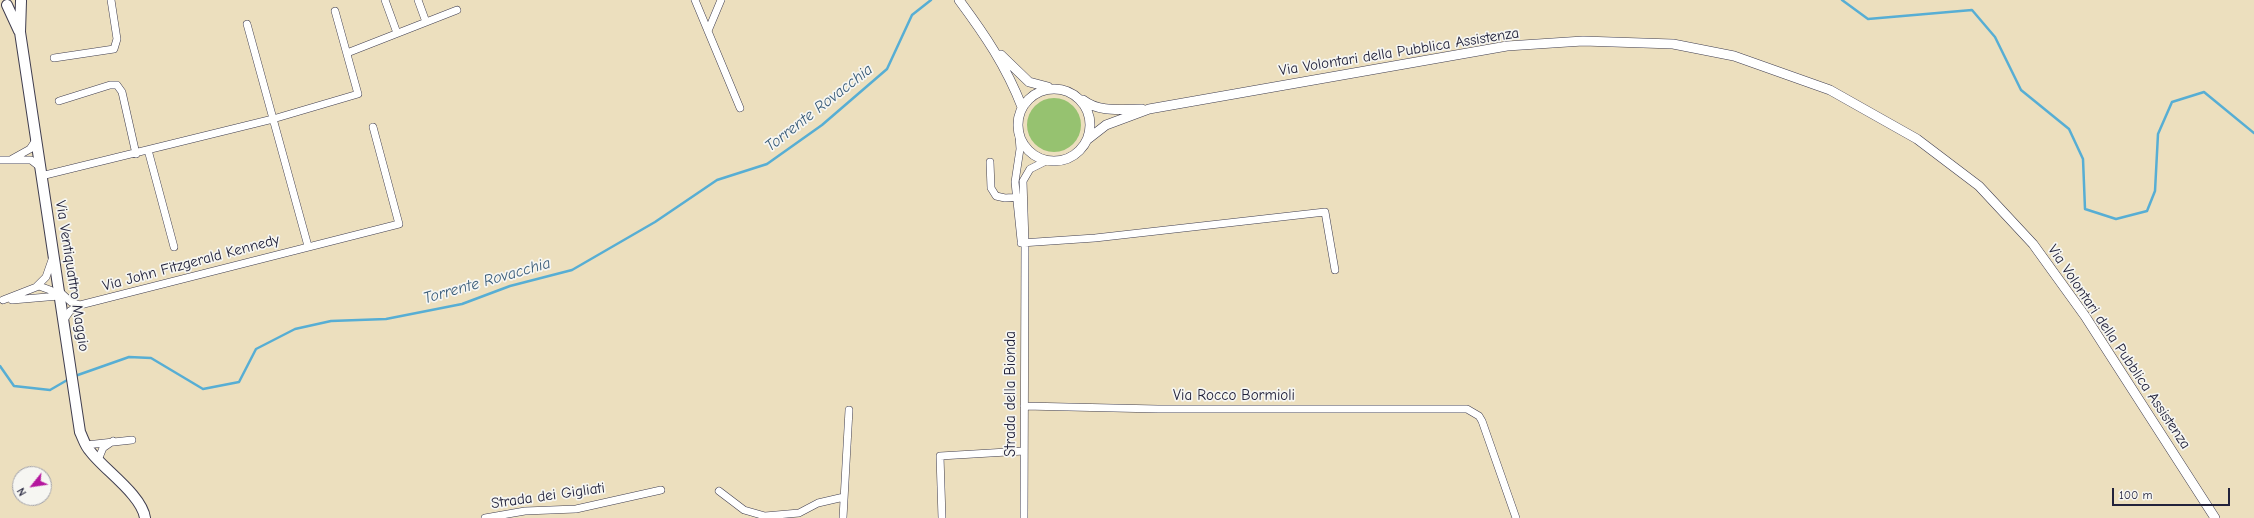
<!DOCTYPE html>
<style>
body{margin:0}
#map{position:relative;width:2254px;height:518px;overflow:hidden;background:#ecdfbe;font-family:"Comic Neue",sans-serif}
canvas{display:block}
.north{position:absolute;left:12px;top:466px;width:40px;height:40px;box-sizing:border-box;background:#f6f6f2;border:1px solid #a1a1a9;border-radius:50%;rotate:240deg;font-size:11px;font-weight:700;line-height:16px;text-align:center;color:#22223b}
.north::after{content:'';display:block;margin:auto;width:14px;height:18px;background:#b5179e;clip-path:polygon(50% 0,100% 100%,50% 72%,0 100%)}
.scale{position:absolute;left:2112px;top:488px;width:118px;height:18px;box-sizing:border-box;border:2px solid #22223b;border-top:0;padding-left:5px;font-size:12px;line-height:14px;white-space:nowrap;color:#22223b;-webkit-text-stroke:3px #f6f6f2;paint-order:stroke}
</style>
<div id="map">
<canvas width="2254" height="518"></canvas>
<div class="north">N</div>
<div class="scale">100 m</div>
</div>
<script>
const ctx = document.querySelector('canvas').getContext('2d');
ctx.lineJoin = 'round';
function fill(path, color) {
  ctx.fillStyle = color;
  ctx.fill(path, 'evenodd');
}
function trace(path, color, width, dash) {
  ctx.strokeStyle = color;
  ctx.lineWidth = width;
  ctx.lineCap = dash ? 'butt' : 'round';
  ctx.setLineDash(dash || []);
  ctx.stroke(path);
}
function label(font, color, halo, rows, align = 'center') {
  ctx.font = font + ' "Comic Neue",sans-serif';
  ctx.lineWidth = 3.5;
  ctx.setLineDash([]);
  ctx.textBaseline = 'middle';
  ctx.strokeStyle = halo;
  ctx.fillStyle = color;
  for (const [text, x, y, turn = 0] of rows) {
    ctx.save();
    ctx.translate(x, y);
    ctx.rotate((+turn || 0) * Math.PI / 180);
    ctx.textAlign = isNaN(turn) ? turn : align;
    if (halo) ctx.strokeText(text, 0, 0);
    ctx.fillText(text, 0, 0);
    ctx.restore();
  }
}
const green = new Path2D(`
 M1027 125a27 27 0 1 1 54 0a27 27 0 1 1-54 0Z`);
const stream = new Path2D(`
 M1842,0l26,19 104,-9 23,27 26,53 48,39 14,30 2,50 31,10 31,-8 8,-20 3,-57 14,-32 32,-10 50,41
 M0,366l14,20 36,4 19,-11
 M75,376l54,-19 22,1 52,31 36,-7 17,-33 39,-20 36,-8 55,-2 76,-15 48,-18 62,-16 83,-48 62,-42 50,-16 55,-39 65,-56 25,-54 19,-15`);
const minor = new Path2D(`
 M385,0l12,33
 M418,0l8,22
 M695,0l45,108
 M247,24l61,222
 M708,31l13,-31
 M347,53l110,-43
 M54,58l60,-9 3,-10 -6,-39
 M59,101l51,-16h7l5,7 14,62
 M1019,136l1,13 -5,33 6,58
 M148,150l26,97
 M12,159l18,-10 6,-9
 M0,160h31l9,7
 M990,162l1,26 5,8 9,2 16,-1
 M41,176l232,-57 85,-25 -23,-83
 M1021,243l74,-5 230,-26 10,58
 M36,287l10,-10 7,-20
 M59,291l12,11 9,3
 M3,300l36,-14 11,4 9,6
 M12,300l47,-4
 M63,321l7,-10 10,-6 319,-81 -26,-97
 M1024,406l134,3h309l12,7 3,5 34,97
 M86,445l46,-5
 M98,460l5,-12 10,-7
 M719,491l25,19 21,6 34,-3 19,-10 26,-6
 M485,518l40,-7 51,-2 85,-19
 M843,518l6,-108
 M942,518l-2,-62 84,-5
 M1024,518l1,-275 -2,-62 7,-12 16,-8`);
const tertiary = new Path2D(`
 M959,0c26,35 47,66 63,107
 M1001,55l28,27 19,5
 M1018 125a36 36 0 1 1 72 0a36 36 0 1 1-72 0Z
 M1083,100c17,13 38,9 59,9
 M1088,139l18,-14 43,-16 358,-63 76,-5 90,3 61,12 96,34 87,49 62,47 54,58 52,72 130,202`);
const secondary = new Path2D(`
 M21,1l-1,31 60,400c3,6 5,14 10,19 13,18 52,44 55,67
 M7,5l12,26`);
const streetNames = [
 ["Via Volontari della Pubblica Assistenza",1399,52,-9],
 ["Via John Fitzgerald Kennedy",191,263,-15],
 ["Via Ventiquattro Maggio",72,276,81],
 ["Via Volontari della Pubblica Assistenza",2119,347,56],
 ["Strada della Bionda",1011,394,-90],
 ["Via Rocco Bormioli",1234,396],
 ["Strada dei Gigliati",548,496,-8]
];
const waterNames = [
 ["Torrente Rovacchia",819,108,-38],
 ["Torrente Rovacchia",487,281,-16]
];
fill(green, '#96c270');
trace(stream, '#57aed4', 2.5);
trace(minor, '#403e4f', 8);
trace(tertiary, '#403e4f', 10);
trace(secondary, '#403e4f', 12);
trace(minor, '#fff', 7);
trace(tertiary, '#fff', 9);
trace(secondary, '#fff', 10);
label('15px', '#22223b', '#f6f6f2', streetNames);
label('italic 16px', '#375a78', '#f6f6f2', waterNames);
</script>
